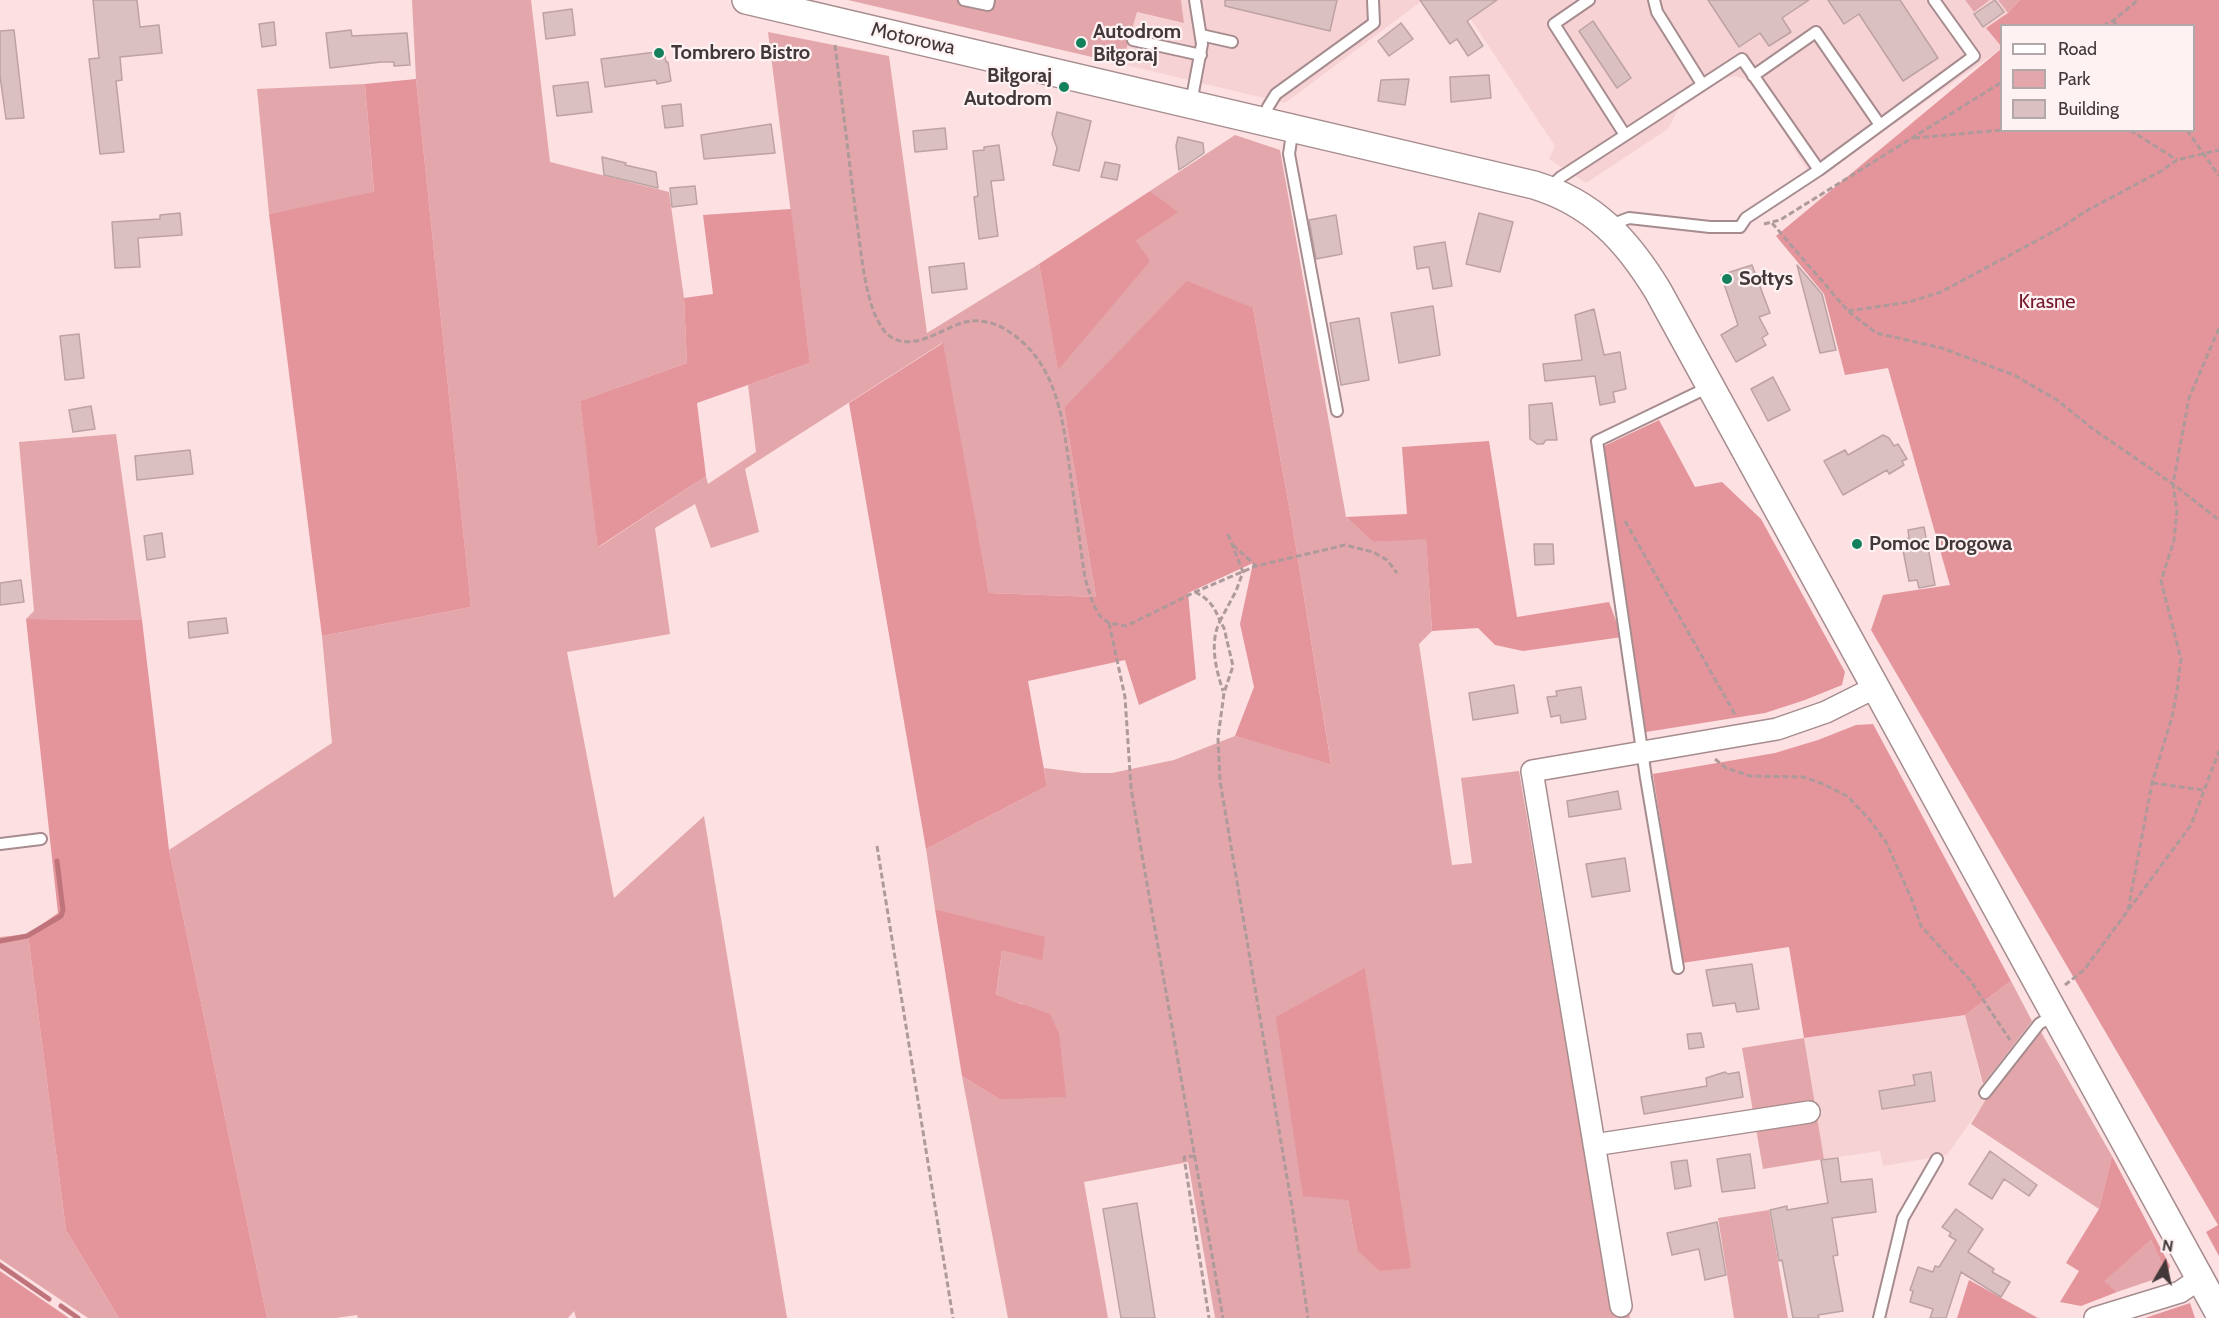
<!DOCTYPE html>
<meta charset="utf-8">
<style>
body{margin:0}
#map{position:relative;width:2219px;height:1318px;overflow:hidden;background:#fce0e2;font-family:Cabin,sans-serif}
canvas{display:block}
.legend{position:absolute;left:2000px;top:24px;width:195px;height:108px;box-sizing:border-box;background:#fef2f3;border:2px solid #b3a8a9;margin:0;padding:8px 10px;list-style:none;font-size:18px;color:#433839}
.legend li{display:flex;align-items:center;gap:12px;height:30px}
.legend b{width:30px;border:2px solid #b3a8a9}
.north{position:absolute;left:2135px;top:1234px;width:60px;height:60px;-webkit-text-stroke:4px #fef2f3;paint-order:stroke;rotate:9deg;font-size:16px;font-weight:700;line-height:24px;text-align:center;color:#433839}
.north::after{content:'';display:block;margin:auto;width:21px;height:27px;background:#433839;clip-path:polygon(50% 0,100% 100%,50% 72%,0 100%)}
</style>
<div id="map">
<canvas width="2219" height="1318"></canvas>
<ul class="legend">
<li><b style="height:8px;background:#fff"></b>Road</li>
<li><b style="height:16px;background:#e3a6aa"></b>Park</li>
<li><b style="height:16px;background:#dbc0c1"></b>Building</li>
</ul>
<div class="north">N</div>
</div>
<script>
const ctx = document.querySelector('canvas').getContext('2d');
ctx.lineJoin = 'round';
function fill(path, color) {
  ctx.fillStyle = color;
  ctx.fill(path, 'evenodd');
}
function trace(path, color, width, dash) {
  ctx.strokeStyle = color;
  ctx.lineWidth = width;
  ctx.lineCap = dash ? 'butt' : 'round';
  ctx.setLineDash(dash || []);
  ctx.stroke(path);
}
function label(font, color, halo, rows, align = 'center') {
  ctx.font = font + ' Cabin,sans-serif';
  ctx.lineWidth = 4.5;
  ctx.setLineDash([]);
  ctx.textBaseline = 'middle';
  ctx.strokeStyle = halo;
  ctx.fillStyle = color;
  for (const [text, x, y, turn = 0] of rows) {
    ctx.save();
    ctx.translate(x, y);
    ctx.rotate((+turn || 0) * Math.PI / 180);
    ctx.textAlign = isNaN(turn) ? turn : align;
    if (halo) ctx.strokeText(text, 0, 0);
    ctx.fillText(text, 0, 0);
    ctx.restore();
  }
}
const built = new Path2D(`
 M1181,0h242l-138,103 -163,-39 14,-52 48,11z
 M1458,0h507l9,12 16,-12h8l10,13 -22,15 15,18v3l-188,131 -52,-86 -14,-14 -11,-4 -10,2 -48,32 -10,19 -82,54 -37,-24 6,-13z
 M1965,1015l21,85 -39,55 -64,11 -3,-15 -56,8 -20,-121z`);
const green = new Path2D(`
 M412,0h119l19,162 119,30 15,106 3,65 -107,38 19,146 107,-71 2,8 48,-32 -8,-67 62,-22 -42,-331 121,24 38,277 112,-69 19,105 78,-128 41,-29 -27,-21 85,-56 45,15 66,367 27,25 53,-4 6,93 -13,13 33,221 20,-2 -11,-85 58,-7 92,537 17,-2 2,12h-415l-27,-156 -104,20 24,136h-100l-46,-242 37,23 24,-95 -27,-8 6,-46 43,-12 -110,-29 -9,-60 121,-63 -3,-18 39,5h29l62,-13 61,-24 96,27 -39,-240 -39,-215 -189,100 32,189 -107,-4 -47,-250 -197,126 14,63 -48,16 -16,-44 -40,24 15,106 -103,18 47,246 90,-82 83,502h-211l-2,-7 -6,7h-210l-1,-3 -21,3h-69l-98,-468 163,-107 -10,-107 149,-29 -55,-528zM1364,969h1l45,299 -53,-18 -9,-50z
 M848,0h333l3,23 -47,-11 -15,52z
 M1965,0h25l-16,12z
 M1998,0h22l-12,13z
 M365,84l9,109 -105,21 -12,-125z
 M116,434l26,186 -116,-1 8,-8 -15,-169z
 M28,934l38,296 53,88h-31l-88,-59v-322z
 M2011,981l21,40 -49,63 -18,-69z
 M2041,1032l71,124 -13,53 -128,-85 15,-25z
 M1804,1038l20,121 -61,10 -21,-121z
 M1769,1210l19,108h-54l-16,-100z
 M2151,1240l16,35 -50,17 -14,-11z`);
const forest = new Path2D(`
 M2020,0h199v1256l-13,-24 12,-7 -347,-595 12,-35 67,-10 -62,-217 -43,7 -21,-81 -48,-58 225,-187 1,81h192v-104h-192l-1,20 -15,-18 22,-15z
 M416,79l55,528 -149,29 -53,-422 105,-22 -9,-108z
 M1150,191l28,21 -42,29 14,20 -92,109 -19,-106z
 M791,209l19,154 -113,40 9,73 -108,71 -18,-146 107,-38 -3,-65 29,-4 -10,-79z
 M1187,281l66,27 39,215 39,241 -96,-28 19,-49 -14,-63 13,-61 -65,30 8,86 -57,26 -14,-45 -97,21 19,105 -121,63 -77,-446 94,-60 46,250 107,4 -32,-189z
 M1659,420l36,67 27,-5 39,37 84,153 -3,13 -37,15 -40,13 -119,19 -42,-286z
 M1489,441l28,176 92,-15 13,35 -99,14 -28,-6 -17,-17 -46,3 -6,-92 -53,3 -27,-25 61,-3 -5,-67z
 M26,619l116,1 27,230 98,468h-148l-53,-88 -38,-296 30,-21z
 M1873,724l138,257 -46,34 -161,23 -15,-91 -107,16 -29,-189 122,-21 43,-13 38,-15z
 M935,909l110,28 -3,23 -40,-10 -6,45 54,19 9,20 7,63 -67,2 -37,-23z
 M1365,968l46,300 -31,3 -23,-21 -9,-50 -45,-4 -27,-179z
 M2112,1156l58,110 -3,9 -16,-35 -47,41 13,11 -36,14 -21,-4 19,-31 -13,-8 33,-54z
 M0,1271l69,47h-69z
 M1969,1280l69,38h-81z
 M2190,1303l5,15h-50z`);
const stream = new Path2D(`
 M0,941l27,-5 34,-20 2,-6 -6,-49
 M0,1265l49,34
 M61,1306l17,12`);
const building = new Path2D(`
 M93,0h44l3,27 19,-2 3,28 -42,4 2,23 -6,1 8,71 -24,2 -11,-95 10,-1z
 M1225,0h112l-7,31 -105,-25z
 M1420,0h77l-30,21 16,25 -15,10 -11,-17 -7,5z
 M1708,0h101l-27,18 9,14 -22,14 -9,-13 -21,14z
 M1828,0h72l38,58 -35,23 -44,-67 -15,10z
 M1995,0l9,12 -21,15 -9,-13z
 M572,9l3,26 -29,4 -3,-26z
 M1593,21l38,57 -14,10 -38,-57z
 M274,22l2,23 -14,2 -3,-23z
 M1401,23l12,16 -24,17 -11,-15z
 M14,30l10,88 -18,1 -6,-43v-45z
 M351,30l1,6 55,-3 3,32 -16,1v-4h-13l-51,6 -4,-35z
 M664,51l2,11h2l3,19 -14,3 -1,-4 -51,7 -4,-28z
 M1489,75l2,23 -40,4 -1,-25z
 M1409,79l-4,26 -27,-4 3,-21z
 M588,82l4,30 -35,4 -4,-30z
 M681,104l2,22 -18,2 -3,-22z
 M1057,112l34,9 -12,50 -26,-6 4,-17 -5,-14z
 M771,124l4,29 -71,6 -3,-24z
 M945,128l2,21 -32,3 -2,-21z
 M1178,137l25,6 1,10 -25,17 -3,-24z
 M999,145l5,35 -13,1 7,55 -19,3 -5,-42 4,-1 -5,-45 11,-1v-3z
 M602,157l24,6 -1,2 31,7 2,16 -54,-13z
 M1105,162l15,3 -3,15 -16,-3z
 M695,186l2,18 -25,3 -2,-19z
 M180,213l2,22 -44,3 2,29 -25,1 -3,-46 48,-3v-4z
 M1479,213l34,9 -13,50 -34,-8z
 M1336,215l6,39 -26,5 -7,-39z
 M1445,242l7,44 -19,3 -4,-22 -12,2 -3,-22z
 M964,263l3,26 -35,4 -3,-26z
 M1752,265l18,48 -11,4 9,17 -6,4 4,7 -30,17 -15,-27 17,-10 -17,-50z
 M1797,265l25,29 14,56 -16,3z
 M1433,306l7,49 -41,8 -8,-50z
 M1594,309l10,46 16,-3 6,37 -13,3 2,10 -15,3 -5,-29 -50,5 -2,-17 39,-4 -7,-45z
 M1359,318l10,62 -28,5 -11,-62z
 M79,334l5,44 -19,2 -5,-44z
 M1773,377l17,33 -22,11 -17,-32z
 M1552,403l5,37h-11l-3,4h-6l-7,-5 -1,-34z
 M91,406l4,23 -22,3 -4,-22z
 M1883,435l6,3 5,8 4,-2 9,15 -5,2 2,4 -15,9 -2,-4 -44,25 -19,-34 21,-11 3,5z
 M190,450l3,24 -56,6 -2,-24z
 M1924,527l11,58 -16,3 -2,-8 -8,1 -8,-41 8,-2 -1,-8z
 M162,533l3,24 -18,3 -3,-24z
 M1534,544h19l1,20 -19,1z
 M21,580l3,22 -24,3v-22z
 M226,618l2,15 -39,5 -1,-16z
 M1514,685l4,28 -45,7 -4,-27z
 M1581,687l5,32 -25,4 -1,-8 -9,2 -4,-20 10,-1 -1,-5z
 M1618,791l3,18 -52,8 -2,-16z
 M1625,858l5,33 -38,6 -6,-33z
 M1752,964l7,45 -22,3 -2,-9 -22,3 -7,-36z
 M1701,1033l3,14 -15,2 -2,-15z
 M1725,1072l3,2 11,-2 4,25 -99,17 -3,-17 66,-11 -1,-8z
 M1931,1072l4,29 -53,8 -3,-18 36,-6 -2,-10z
 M1990,1151l47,34 -8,11 -25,-17 -12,20 -23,-15z
 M1750,1154l5,34 -33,4 -5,-33z
 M1838,1158l3,24 31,-3 4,33 -44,6 6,37 -5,1 10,55 -25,4 1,3h-26l-11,-58 -3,1 -9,-51 17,-4v4l41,-7 -7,-43z
 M1687,1160l4,26 -16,3 -4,-27z
 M1137,1203l18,115h-34l-18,-109z
 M1956,1209l27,20 -15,23 26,17 -2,3 18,10 -9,15 -40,-25 -15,46h-16l3,-9 -23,-7 3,-11 -3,-1 8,-23 15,5 2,-6 4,1 17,-27 -7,-4 2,-3 -9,-6z
 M1717,1222l9,53 -21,5 -6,-31 -27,6 -5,-22z`);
const path = new Path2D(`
 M2114,20l2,6
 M2103,26l11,-6 24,-20
 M835,45c7,57 14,114 21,171 5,33 7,68 19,99 3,6 7,14 12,19 22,19 50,-2 72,-10 14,-6 31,-3 44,4 56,32 60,94 68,151 5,33 9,66 14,99l8,26 7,12 9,7 17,3 69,-34 61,-26 89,-21 28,7 14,8 10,13
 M2130,130l47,30
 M2187,130l32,46
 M1914,138l88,-8
 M1772,223l76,88 28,22 66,15 72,27 43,25 36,29 80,55 46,36
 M1764,224l16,-4 222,-138
 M1848,311l61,-9 32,-10 121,-65 26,-17 73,-39 16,-11 42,-10
 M1625,521l111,195
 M1228,534l15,38 -7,19 -16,30 4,7 9,38 -9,27 -6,45 2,43 73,432 15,105
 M1233,545l23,21
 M1195,592c14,7 19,14 25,29 -11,22 -4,48 3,70
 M1109,623l16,74 6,91 11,67 81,463
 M1715,759l11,9 24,8 53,1 20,7 24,12 22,23 17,23 26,58 9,26 49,54 40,60
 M2152,783l51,7
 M877,846l76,472
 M2128,910l24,-127 20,-66 5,-26 4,-32 -20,-78 13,-41 3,-29 -4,-27 16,-86 30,-70
 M2065,985l19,-15 107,-145 28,-74
 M1195,1156l-11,1 25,161`);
const service = new Path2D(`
 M964,0l24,5 1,-5
 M1589,0l-35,24 71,111
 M1654,0l3,12 45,72
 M1201,35l31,7
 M1133,40l68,15
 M1753,76l63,-44 64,93
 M1191,103l11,-59 -7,-44
 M1264,120l4,-13 8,-13 98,-71 -1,-23
 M1293,127l-4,27 48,257
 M1819,170l155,-114 -40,-56
 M1549,188l12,-11 181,-118 77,111 -73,48 -6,9h-30l-81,-9 -21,8
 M0,844l41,-5
 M1678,968l-32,-190 -49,-337 114,-55
 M1985,1093l54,-69 16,-10
 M1879,1318l24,-100 34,-59`);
const minor = new Path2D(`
 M1594,1145l215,-33
 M1621,1306l-89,-535 245,-42 49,-17 50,-25
 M2095,1318l85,-26 19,-13`);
const tertiary = new Path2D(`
 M746,0l788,185c59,18 93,55 124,106l561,1022`);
const markers = [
 [1081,43,6,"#15805c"],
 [659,53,6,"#15805c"],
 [1064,87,6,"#15805c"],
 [1727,279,6,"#15805c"],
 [1857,544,6,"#15805c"]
];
const poiNames = [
 ["Autodrom",1093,32],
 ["Biłgoraj",1093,55],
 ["Tombrero Bistro",671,53],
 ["Biłgoraj",1052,76,"right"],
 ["Autodrom",1052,99,"right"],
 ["Sołtys",1739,279],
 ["Pomoc Drogowa",1869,544]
];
const streetNames = [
 ["Motorowa",913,39,13]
];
const parkNames = [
 ["Krasne",2047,302]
];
fill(built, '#f7d2d4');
fill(green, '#e3a6aa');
fill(forest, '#e4949b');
trace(stream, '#bf737b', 5);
fill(building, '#dbc0c1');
trace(building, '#bda2a4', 1.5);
trace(service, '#a68c8e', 14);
trace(minor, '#a68c8e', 24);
trace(tertiary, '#a68c8e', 30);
trace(path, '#ae9a9b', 3, [6, 3]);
trace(service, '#fff', 10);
trace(minor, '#fff', 21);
trace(tertiary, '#fff', 27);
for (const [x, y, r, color] of markers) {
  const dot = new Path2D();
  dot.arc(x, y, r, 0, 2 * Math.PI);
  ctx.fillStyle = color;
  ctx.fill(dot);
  trace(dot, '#fef2f3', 2);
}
label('bold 20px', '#433839', '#fef2f3', poiNames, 'left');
label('20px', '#433839', '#fef2f3', streetNames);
label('20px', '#75182c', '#fef2f3', parkNames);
</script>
